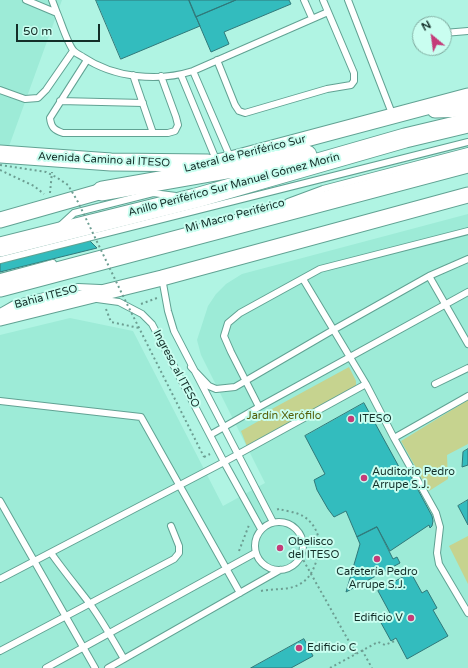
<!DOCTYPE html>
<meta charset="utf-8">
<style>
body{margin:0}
#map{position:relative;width:468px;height:668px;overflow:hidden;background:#b0f4e3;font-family:"Varela Round",sans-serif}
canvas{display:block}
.north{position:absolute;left:412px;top:16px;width:40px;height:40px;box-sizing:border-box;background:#c9fef0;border:1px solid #80aba0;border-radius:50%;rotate:331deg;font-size:11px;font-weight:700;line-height:16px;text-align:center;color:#132e28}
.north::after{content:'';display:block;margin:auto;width:14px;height:18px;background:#c43c79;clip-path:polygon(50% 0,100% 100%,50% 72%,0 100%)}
.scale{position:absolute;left:16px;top:24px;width:84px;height:18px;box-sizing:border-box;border:2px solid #132e28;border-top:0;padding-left:5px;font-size:12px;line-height:14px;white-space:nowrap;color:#132e28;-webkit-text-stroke:3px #c9fef0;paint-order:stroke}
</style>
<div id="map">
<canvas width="468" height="668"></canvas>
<div class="north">N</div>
<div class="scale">50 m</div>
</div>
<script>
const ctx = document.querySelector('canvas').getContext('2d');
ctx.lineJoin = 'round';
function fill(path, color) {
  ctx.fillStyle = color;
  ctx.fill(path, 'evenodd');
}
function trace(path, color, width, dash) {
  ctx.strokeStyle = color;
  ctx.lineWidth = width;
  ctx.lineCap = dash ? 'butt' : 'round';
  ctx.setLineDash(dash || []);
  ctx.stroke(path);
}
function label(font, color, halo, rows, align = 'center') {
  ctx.font = font + ' "Varela Round",sans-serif';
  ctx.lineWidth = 4;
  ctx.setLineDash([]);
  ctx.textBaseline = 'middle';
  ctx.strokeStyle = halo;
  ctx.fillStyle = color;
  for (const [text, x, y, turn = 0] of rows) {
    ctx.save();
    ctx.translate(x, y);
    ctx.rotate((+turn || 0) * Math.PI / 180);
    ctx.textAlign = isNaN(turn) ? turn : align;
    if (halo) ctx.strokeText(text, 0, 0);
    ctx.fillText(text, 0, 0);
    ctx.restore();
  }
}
const built = new Path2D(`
 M0,0h62l-54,149 -8,5z
 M468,214v454h-468v-333l70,-17 63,13 90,175 42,-23 -64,-128 -4,-15 11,-34 8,-12 10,-10 16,-10z`);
const green = new Path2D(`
 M349,367l7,14v7l-108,61 -7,-18 30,-17 -1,-4z
 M468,400v44l-21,11 1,24 -19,12 -28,-50z
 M468,536v48l-19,-38z`);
const building = new Path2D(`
 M96,0h93l11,26 -79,33z
 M189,0h47l-40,17z
 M236,0h53l2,4 -67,28 5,12 -18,8 -15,-35z
 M89,240l8,8 -97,24v-9z
 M364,403l40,73 5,-3 23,43 1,5 -1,5 -2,2 -1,-3 -39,26 -13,-24 -20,10 -11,-26 -12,6 -6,-8 -11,-19 -3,-10 11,-6 -20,-38z
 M468,449v16l-6,2 1,-15z
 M468,500v25l-10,-19z
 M377,527l16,32 4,-2 3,6 -54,29 14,-48 -3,-7z
 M411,573l11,20 5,-3 10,18 -4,2 15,26 -41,23 -11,-21 -5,3 -11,-20 11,-6 -13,-24z
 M304,639l9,17 -22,12h-40z`);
const path = new Path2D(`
 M0,170l34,16 10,8
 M50,193l2,-21
 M141,304l16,-6
 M106,309l5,13 28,6
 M204,457l6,-3
 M239,551l10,-26
 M301,556l55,98
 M261,591c14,-3 27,0 39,-7 9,-5 13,-13 16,-22 7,-17 3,-36 -13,-46 -7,-4 -17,-5 -24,-7l-4,1
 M362,650l10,18
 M330,668l48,-26 7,3 12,-5`);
const service = new Path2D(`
 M26,0l31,13c4,9 10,29 16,37 2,3 7,5 10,7 31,21 75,25 110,14l135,-59
 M52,0l5,13
 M304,0l8,18
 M348,0l45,116
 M444,33l24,-2
 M87,60l-37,58c1,9 4,12 13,15h105l7,-2 3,-6 -2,-8 -15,-41
 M217,60l18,45 4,6 6,2 82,-24 24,-4 3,-4v-8l-31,-73
 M193,71l38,88
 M133,75l20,58
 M181,75l36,87
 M0,90l25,9 13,-1 8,-8 27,-39
 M60,101l83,2
 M288,202l35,-13 145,-38
 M61,225l13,-12 79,-20 23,3
 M0,260l468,-118
 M429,276l39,68
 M0,277l53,-14
 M162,278l6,33 6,20 99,191
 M303,279l63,105 28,54 42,75 4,14 -3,26 2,11 29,49
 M97,299l22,3 23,12 10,10 72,138 37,67
 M0,312l14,-8 64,-17 22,1
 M191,367l18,19 7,3 19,-2 98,-57 96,-54 39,-17
 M435,384l33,-16
 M0,401l141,16 99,176
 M259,407l-28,-55 -7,-16 4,-13 12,-10 80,-44 148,-38
 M210,435l49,-28 209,-115
 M394,438l74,-42
 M0,501l95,167
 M255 546a24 24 0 1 1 48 0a24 24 0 1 1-48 0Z
 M51,553c12,17 26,34 39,51 13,18 23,36 34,55
 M0,579l224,-117 142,-78
 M0,651l174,-92 5,-6v-7l-8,-20
 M46,668l209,-115
 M108,668l172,-98`);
const tertiary = new Path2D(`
 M435,110l33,-1
 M211,163l20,-4 237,-63
 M0,220l113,-32
 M0,318l162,-40 306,-83`);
const secondary = new Path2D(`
 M0,154l111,8 97,1`);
const trunk = new Path2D(`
 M102,191l205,-36
 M0,247l196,-49 209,-60 63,-15
 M0,287l468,-124`);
const pathBridge = new Path2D(`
 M0,165l46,7 10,5 12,8 10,17 46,96 80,159`);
const markers = [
 [351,419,4,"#c43c79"],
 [364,478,4,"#c43c79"],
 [280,548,4,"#c43c79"],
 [377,559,4,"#c43c79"],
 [411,618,4,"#c43c79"],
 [299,648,4,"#c43c79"]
];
const streetNames = [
 ["Lateral de Periférico Sur",245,154,-14],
 ["Avenida Camino al ITESO",104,160,3],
 ["Anillo Periférico Sur Manuel Gómez Morín",234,185,-15],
 ["Mi Macro Periférico",235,216,-15],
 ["Bahia ITESO",46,297,-15],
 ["Ingreso al ITESO",176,369,62]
];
const parkNames = [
 ["Jardín Xerófilo",284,416]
];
const poiNames = [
 ["ITESO",359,419],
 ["Auditorio Pedro",372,472],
 ["Arrupe S.J.",372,485],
 ["Obelisco",288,542],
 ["del ITESO",288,555],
 ["Cafetería Pedro",377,572,"center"],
 ["Arrupe S.J.",377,585,"center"],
 ["Edificio V",403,618,"right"],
 ["Edificio C",307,648]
];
fill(built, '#9debd7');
fill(green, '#c6d38f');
fill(building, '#33bcbe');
trace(building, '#30797a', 1);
trace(service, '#61a293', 8);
trace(tertiary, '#61a293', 17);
trace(secondary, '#61a293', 19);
trace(trunk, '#61a293', 21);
trace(path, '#6c9e92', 2, [2, 3]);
trace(service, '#fff', 6);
trace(tertiary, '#fff', 15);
trace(secondary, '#fff', 17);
trace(trunk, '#fff', 19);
trace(pathBridge, '#6c9e92', 2, [2, 3]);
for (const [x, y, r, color] of markers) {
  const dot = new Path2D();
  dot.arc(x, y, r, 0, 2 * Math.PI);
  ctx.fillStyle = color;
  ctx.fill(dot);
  trace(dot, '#c9fef0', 1.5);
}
label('11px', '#132e28', '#c9fef0', streetNames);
label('11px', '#545f09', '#c9fef0', parkNames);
label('11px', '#132e28', '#c9fef0', poiNames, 'left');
</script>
